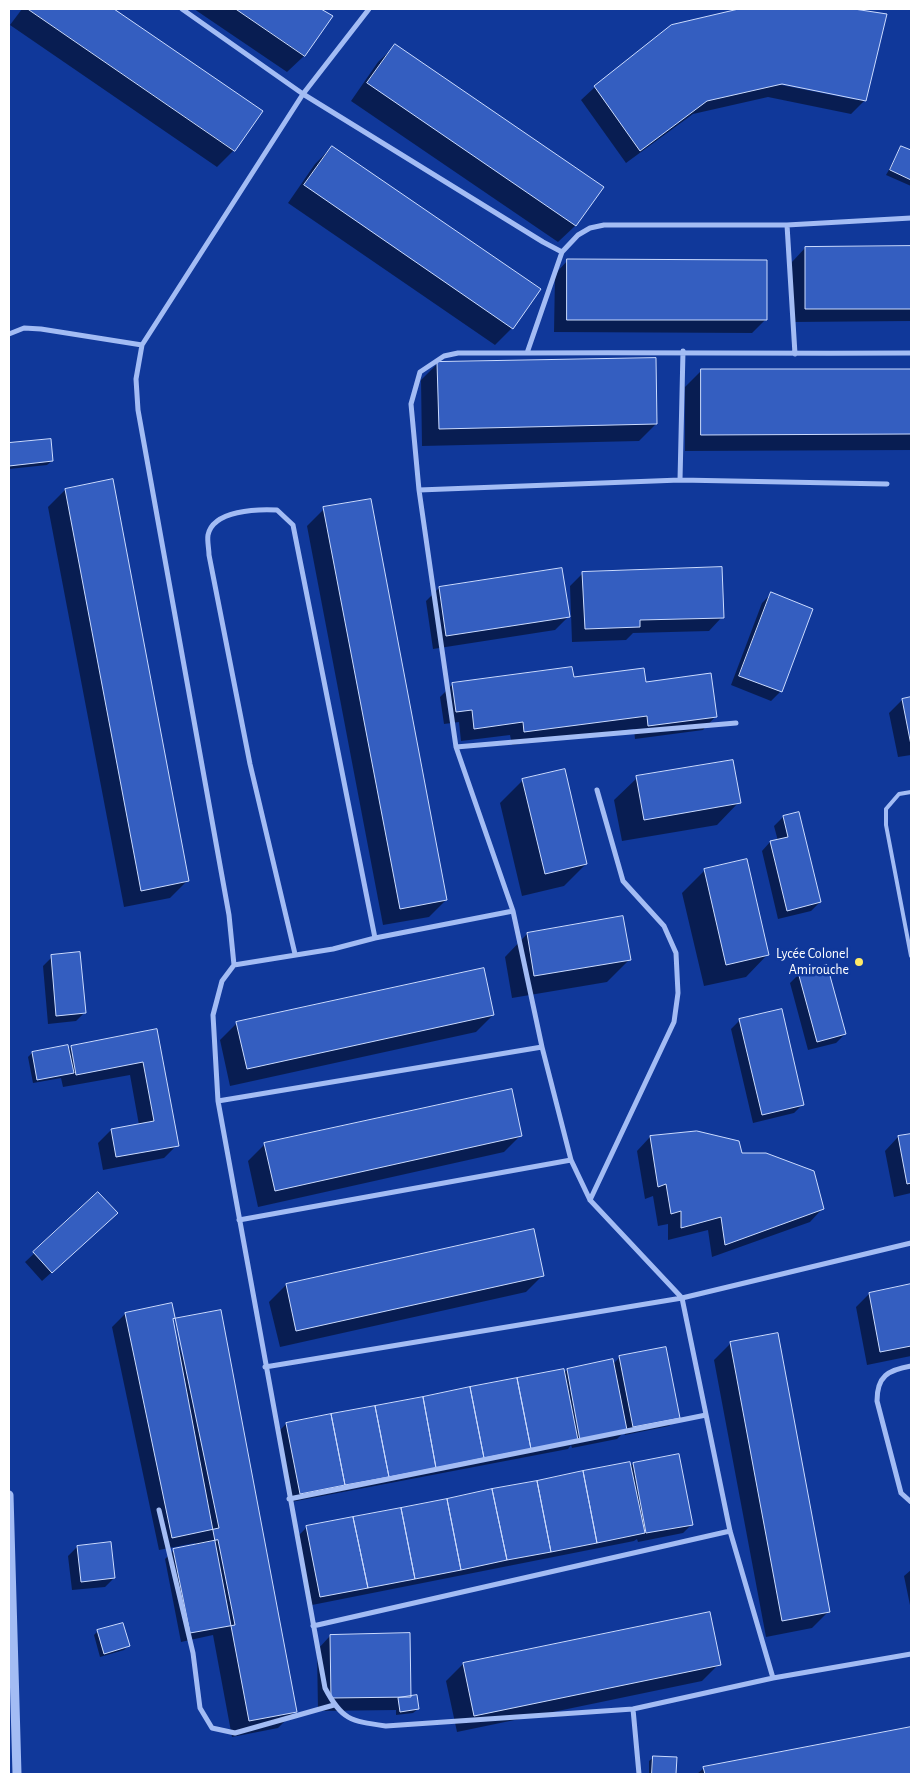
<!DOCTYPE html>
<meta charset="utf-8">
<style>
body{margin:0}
#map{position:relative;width:920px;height:1783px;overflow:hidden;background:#10389a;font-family:"Alegreya Sans",sans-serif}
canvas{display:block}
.frame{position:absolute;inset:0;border:10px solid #fff;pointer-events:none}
</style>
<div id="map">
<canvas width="920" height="1783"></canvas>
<div class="frame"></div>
</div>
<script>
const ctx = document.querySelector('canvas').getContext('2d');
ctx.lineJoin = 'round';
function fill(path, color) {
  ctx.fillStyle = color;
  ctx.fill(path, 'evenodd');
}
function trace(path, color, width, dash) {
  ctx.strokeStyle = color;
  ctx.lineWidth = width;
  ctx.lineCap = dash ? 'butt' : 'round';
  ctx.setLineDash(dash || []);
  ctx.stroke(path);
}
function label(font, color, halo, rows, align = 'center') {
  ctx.font = font + ' "Alegreya Sans",sans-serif';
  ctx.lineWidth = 5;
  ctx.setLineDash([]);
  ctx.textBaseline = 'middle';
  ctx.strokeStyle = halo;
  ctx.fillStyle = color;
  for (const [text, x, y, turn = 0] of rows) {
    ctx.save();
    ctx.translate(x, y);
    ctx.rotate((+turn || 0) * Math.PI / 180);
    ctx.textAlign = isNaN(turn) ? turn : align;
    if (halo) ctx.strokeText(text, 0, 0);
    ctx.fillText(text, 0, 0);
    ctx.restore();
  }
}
const shadow = new Path2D(`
 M22,9h90l149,102 -27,39 -17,17 -207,-142z
 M194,9h125l12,8 -27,39 -17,16z
 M744,9h102l39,6 -20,85 -14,14 -83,-17 -75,17 -67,49 -45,-63 14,-13 76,-61zM776,81l81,17v2l-81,-16z
 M395,46l207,141 -27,39 -17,16 -207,-141 27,-39z
 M332,147l180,181 -17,17 -207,-142 27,-39z
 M902,147l9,5v34l-25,-11z
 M911,247v74l-118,1 -1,-60 13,-14z
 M568,260l197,60 -13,13 -198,-1 1,-58z
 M438,363l218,61 -17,17 -217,5 -1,-66z
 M702,370h209v80l-226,1v-64z
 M50,440l2,21 -5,4 -38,4v-25z
 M65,490l122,391 -17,17 -46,9 -76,-400z
 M324,509l122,391 -17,17 -46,8 -76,-399z
 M583,573l139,44 -13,14 -76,2 -7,7 -54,2 -2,-56z
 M439,588l129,29 -13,13 -122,19 -7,-48z
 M771,594l41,15 -32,83 -9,9 -40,-16 31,-82z
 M573,679l72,4 71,33 -13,14 -68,9 -1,-10 -122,16 -2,-10 -49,6 -2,-19 -15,2 -4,-27 13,-13z
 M911,698v57l-13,2 -9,-44 13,-13z
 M637,778l102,24 -22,23 -95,16 -8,-41z
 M523,780l63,84 -22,22 -42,10 -22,-93z
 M783,817l37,85 -9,9 -33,8 -16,-68 8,-9 8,-1 -4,-15z
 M705,870l63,84 -22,23 -42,9 -22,-93z
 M622,918l8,41 -23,23 -95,16 -7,-41 22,-23z
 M52,957l33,55 -9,9 -28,3 -5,-58z
 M799,974l46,60 -9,9 -28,7 -18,-67z
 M493,1015l-17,17 -246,54 -10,-46 17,-17z
 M740,1020l63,84 -9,9 -41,10 -22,-94z
 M156,1031l21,114 -13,13 -61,12 -5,-27 13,-13 28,-5 -9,-50 -67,12 -2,-9 -28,5 -5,-26 4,-4 36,-3 3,-3z
 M521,1135l-17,17 -246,55 -10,-46 17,-17z
 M911,1135v58l-17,4 -9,-46 13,-14z
 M650,1137l91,18 82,53 -13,14 -98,35 -4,-27 -40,10v-16l-10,2 -5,-30 -8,3 -8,-48z
 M98,1194l9,28 -65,59 -17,-19z
 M543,1275l-17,17 -246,55 -11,-45 17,-17z
 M911,1286v70l-44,9 -11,-58 13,-13z
 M125,1314l46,6 124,391 -17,17 -46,9 -19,-102 -32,7 -16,-83 9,-9 22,-4 -1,-3 -36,7 -47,-223z
 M731,1343l98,268 -17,17 -46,9 -52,-277z
 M620,1357l58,60 -9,9 -44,9 -1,-3 -7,7 -45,9 -1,-3 -3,4 -277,53 -14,-69 9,-9 278,-51 3,-3 46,-6z
 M678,1455l14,69 -9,9 -45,9 -1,-3 -3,2 -322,64 -14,-69 9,-9 323,-60 3,-3z
 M77,1547l37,31 -9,9 -33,3 -4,-34z
 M911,1570v40l-7,-34z
 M98,1631l30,15 -4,4 -24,7 -6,-22z
 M330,1636l80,61 8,12 -5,4 -17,2v-5l-78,1 -1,-61z
 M463,1664h256l-17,17 -245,51 -11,-51z
 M911,1729v45h-214l7,-6z
 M654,1757l22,1 -1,16h-26v-13z`);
const building = new Path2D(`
 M28,9h86l149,102 -28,40z
 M236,9h85l12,7 -28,40z
 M739,9h115l33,5 -21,87 -84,-17 -75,17 -67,50 -46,-65 77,-61z
 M395,44l209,143 -28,39 -209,-143z
 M332,146l209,143 -28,40 -209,-144z
 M901,146l10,4v30l-21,-10z
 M911,246v63h-106v-62z
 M567,259l200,1v60h-200z
 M656,358l1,66 -218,5 -2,-67z
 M701,369h210v65l-210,1z
 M51,439l2,22 -44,5v-23z
 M113,479l76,402 -48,10 -76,-402z
 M371,499l76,401 -47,9 -77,-402z
 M722,567l2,51 -84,2v7l-55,2 -3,-57z
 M562,568l8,49 -124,19 -7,-49z
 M771,592l42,17 -31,83 -43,-16z
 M572,667l2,10 70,-9 2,14 65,-9 6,44 -69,9 -1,-10 -123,16 -1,-10 -49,7 -2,-19 -16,2 -4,-29z
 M911,697v48l-9,-46z
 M733,760l8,43 -97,17 -8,-44z
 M565,769l22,95 -42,10 -23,-95z
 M799,812l22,90 -34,9 -17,-70 18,-4 -5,-21z
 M747,859l22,96 -43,10 -22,-96z
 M623,916l8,44 -97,16 -7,-43z
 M80,952l6,61 -30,3 -5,-61z
 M827,965l19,69 -29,8 -19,-70z
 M484,968l10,47 -247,54 -11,-47z
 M782,1009l22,96 -42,10 -23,-96z
 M157,1029l22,117 -63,11 -5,-28 43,-8 -11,-59 -67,13 -5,-29z
 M68,1045l6,28 -37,7 -5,-28z
 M512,1089l10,47 -247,55 -11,-48z
 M697,1131l42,10 3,12h24l48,18 10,38 -99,36 -4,-28 -40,11v-17l-10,3 -5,-30 -8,3 -8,-51z
 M911,1134v49l-4,1 -9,-48z
 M98,1192l20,21 -66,60 -19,-21z
 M534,1229l10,47 -248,55 -10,-47z
 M911,1284v62l-31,6 -11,-59z
 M172,1303l47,225 -47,10 -47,-225z
 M221,1310l76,402 -48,9 -76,-402z
 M778,1333l52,279 -48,9 -52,-279z
 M666,1347l14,71 -47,9 -14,-71z
 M613,1359l14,71 -47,10 -13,-71z
 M564,1369l14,71 -47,9 -14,-71z
 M517,1378l14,71 -47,9 -14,-71z
 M470,1387l14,71 -48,10 -13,-71z
 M423,1397l13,71 -47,9 -14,-71z
 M375,1406l14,71 -44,8 -14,-71z
 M331,1414l14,71 -45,9 -14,-71z
 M679,1454l14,71 -47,8 -13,-70z
 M630,1462l15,71 -48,10 -14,-72z
 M583,1471l14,72 -46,9 -14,-71z
 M537,1481l14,71 -44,8 -15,-71z
 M492,1489l15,71 -46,10 -14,-71z
 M447,1499l14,71 -46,9 -14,-71z
 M401,1508l14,71 -47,9 -15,-71z
 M353,1517l15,71 -48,9 -14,-71z
 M218,1540l17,85 -45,8 -17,-84z
 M111,1542l4,36 -34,4 -4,-36z
 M710,1612l11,53 -247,51 -11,-53z
 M123,1623l7,23 -26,8 -7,-24z
 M410,1633l1,64 -80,1 -1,-63z
 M417,1695l2,14 -19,3 -2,-14z
 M911,1727v47h-206l-2,-7z
 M653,1756l24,1 -1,17h-24z`);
const service = new Path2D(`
 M911,792l-12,2 -13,15v16l25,131`);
const minor = new Path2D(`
 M182,9l121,85 240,148 19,10
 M369,9l-66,85 -161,251 -6,34 2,31 91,505 5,50 -12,16 -9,34 5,86 107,587c17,32 25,33 61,38l247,-17 140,-31 138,-24
 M787,225l8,129
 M9,334l15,-6 17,1 101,16
 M527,353c128,-1 256,1 384,0
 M680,480l3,-129
 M419,490l261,-10 207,4
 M456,747l280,-24
 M295,954l-45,-190 -41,-209c0,-6 -2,-14 -1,-20 5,-25 50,-26 69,-25l16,15 82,413
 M234,965l99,-16 42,-11 138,-27
 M218,1101l324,-54
 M590,1200l84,-178 4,-29 -2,-40 -12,-27 -41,-45 -26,-91
 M239,1220l332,-60
 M911,1366c-23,4 -34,10 -34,35l24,92 10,9
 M265,1367l417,-69 229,-55
 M289,1499l417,-84
 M159,1510l34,143 7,55 12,20 23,5 99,-28
 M313,1626l417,-95
 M773,1678l-43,-147 -48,-233 -92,-98 -19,-40 -29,-113 -29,-136 -57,-164 -37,-257 -8,-86 9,-32 24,-16 14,-3h69l35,-101 16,-17 12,-7 14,-3h183l124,-7
 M633,1709l6,65`);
const tertiary = new Path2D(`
 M9,1495l8,279`);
const markers = [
 [859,962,5,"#ffea66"]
];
const poiNames = [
 ["Lycée Colonel",849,954],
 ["Amirouche",849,970]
];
fill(shadow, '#0007');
fill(building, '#345ec0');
trace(building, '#cbdbfe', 1);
trace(service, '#a3bcf4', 4);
trace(minor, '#a3bcf4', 5);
trace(tertiary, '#a3bcf4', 9);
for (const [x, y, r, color] of markers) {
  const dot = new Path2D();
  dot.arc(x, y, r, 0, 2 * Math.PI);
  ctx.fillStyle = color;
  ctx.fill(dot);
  trace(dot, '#10389a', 2);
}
label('14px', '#fff', '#10389a', poiNames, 'right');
</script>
